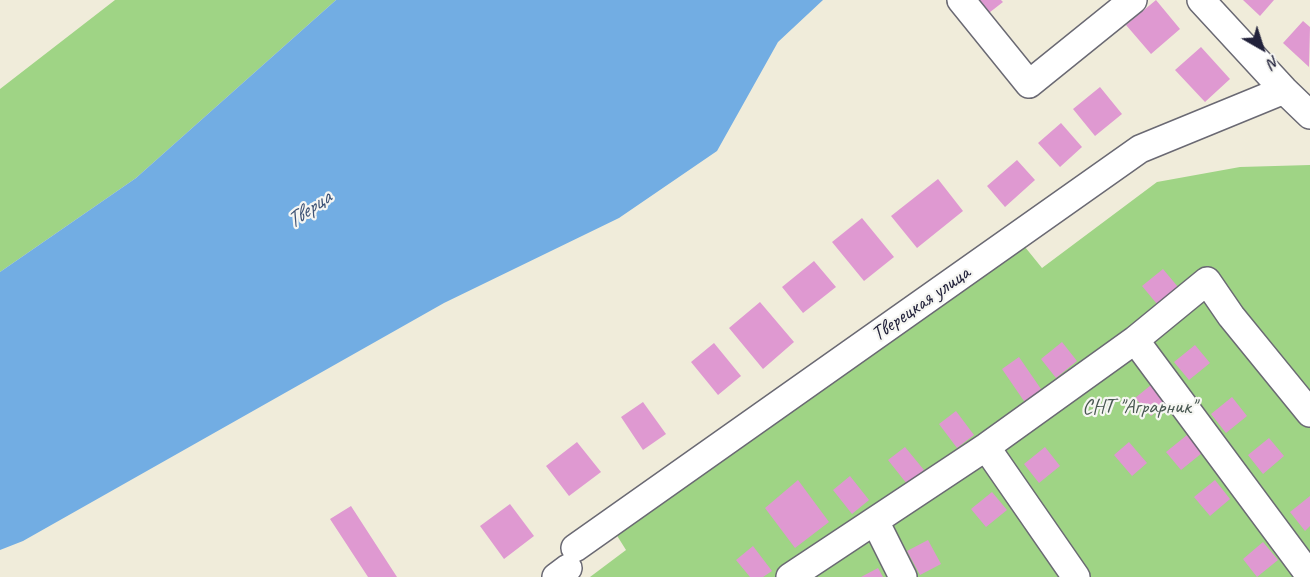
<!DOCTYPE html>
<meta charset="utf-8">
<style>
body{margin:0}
#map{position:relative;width:1310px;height:577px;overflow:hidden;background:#f0ecda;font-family:Caveat,sans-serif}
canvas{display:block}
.north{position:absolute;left:1232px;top:18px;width:60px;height:60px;-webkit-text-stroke:4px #f6f6f2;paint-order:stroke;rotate:141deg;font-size:16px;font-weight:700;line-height:24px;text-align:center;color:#22223b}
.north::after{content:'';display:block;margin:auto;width:21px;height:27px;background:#22223b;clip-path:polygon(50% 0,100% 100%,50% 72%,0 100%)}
</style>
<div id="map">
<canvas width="1310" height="577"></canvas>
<div class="north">N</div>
</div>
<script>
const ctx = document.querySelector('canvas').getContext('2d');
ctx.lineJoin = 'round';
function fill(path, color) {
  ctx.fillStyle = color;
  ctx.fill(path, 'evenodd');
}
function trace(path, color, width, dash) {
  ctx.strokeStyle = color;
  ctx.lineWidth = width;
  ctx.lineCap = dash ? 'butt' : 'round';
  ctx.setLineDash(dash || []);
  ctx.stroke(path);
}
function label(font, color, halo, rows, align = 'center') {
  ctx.font = font + ' Caveat,sans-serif';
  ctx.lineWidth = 4.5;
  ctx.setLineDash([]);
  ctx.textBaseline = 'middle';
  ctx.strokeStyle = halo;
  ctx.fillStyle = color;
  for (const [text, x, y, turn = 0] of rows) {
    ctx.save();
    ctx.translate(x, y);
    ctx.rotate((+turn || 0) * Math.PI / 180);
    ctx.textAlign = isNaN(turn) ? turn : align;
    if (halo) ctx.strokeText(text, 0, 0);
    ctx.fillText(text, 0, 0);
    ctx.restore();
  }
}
const green = new Path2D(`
 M115,0h221l-200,178 -136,94v-183z
 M1310,165v412h-720l36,-27 -10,-16 409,-287 17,21 115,-86 83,-15z`);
const water = new Path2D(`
 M336,0h487l-45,42 -61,109 -98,67 -175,85 -421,238 -23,9v-278l136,-94z`);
const building = new Path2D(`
 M971,0h30l2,2 -18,14z
 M1156,0l24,29 -29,25 -25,-29z
 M1243,0h31l-14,16z
 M1303,21l7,6 -1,40 -26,-24z
 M1201,47l29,32 -25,23 -30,-32z
 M1100,87l22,27 -27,22 -22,-27z
 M1061,123l21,24 -22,20 -22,-24z
 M1017,160l18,20 -30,27 -18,-21z
 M938,179l25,32 -46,37 -26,-32z
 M862,218l32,39 -30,24 -32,-39z
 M814,261l22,26 -33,26 -21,-26z
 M1163,269l15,18 -21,17 -15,-18z
 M760,302l34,40 -31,27 -34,-41z
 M1062,342l15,19 -21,17 -15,-19z
 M714,343l27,33 -23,19 -27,-33z
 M1195,345l15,18 -21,17 -15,-18z
 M1019,357l24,35 -17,12 -24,-35z
 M1156,381l15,18 -20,17 -16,-18z
 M1232,397l15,19 -21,17 -15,-19z
 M643,402l23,32 -23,16 -22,-33z
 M956,411l18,24 -17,13 -18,-24z
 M1187,435l15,18 -21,17 -15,-18z
 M1269,438l15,18 -21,18 -15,-19z
 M577,442l24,30 -32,24 -23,-30z
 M1129,442l18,21 -15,13 -18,-21z
 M905,447l19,23 -17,14 -19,-24z
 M1045,447l15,19 -21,17 -15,-19z
 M850,476l19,24 -17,14 -19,-24z
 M798,480l31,42 -34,26 -30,-40z
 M1215,480l15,19 -20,17 -16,-19z
 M992,492l15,18 -21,17 -15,-18z
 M1310,496v30l-5,5 -15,-19z
 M510,504l24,32 -30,23 -24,-33z
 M351,506l46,71h-29l-38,-58z
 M928,540l13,24 -21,11 -13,-24z
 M1263,542l15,18 -21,17 -14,-18z
 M753,546l19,25 -9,6h-13l-14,-17z
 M878,568l5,9h-22z`);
const minor = new Path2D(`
 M961,0l68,84 104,-84
 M1201,0l83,90 26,25
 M1135,340l175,236
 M986,447l90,130
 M875,521l28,56
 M575,548l565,-399 144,-59
 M556,577l12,-9
 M790,577l196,-130 149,-107 72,-59 24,35 79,97`);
const streetNames = [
 ["Тверецкая улица",921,304,-35]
];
const parkNames = [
 ["СНТ \"Аграрник\"",1139,407]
];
const waterNames = [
 ["Тверца",309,210,-35]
];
fill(green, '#9fd485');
fill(water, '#72ade3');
fill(building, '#df99d1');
trace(minor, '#6a6973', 30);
trace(minor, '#fff', 27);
label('21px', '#22223b', '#f6f6f2', streetNames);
label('21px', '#485751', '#f6f6f2', parkNames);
label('italic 22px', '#3e5376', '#f6f6f2', waterNames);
</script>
